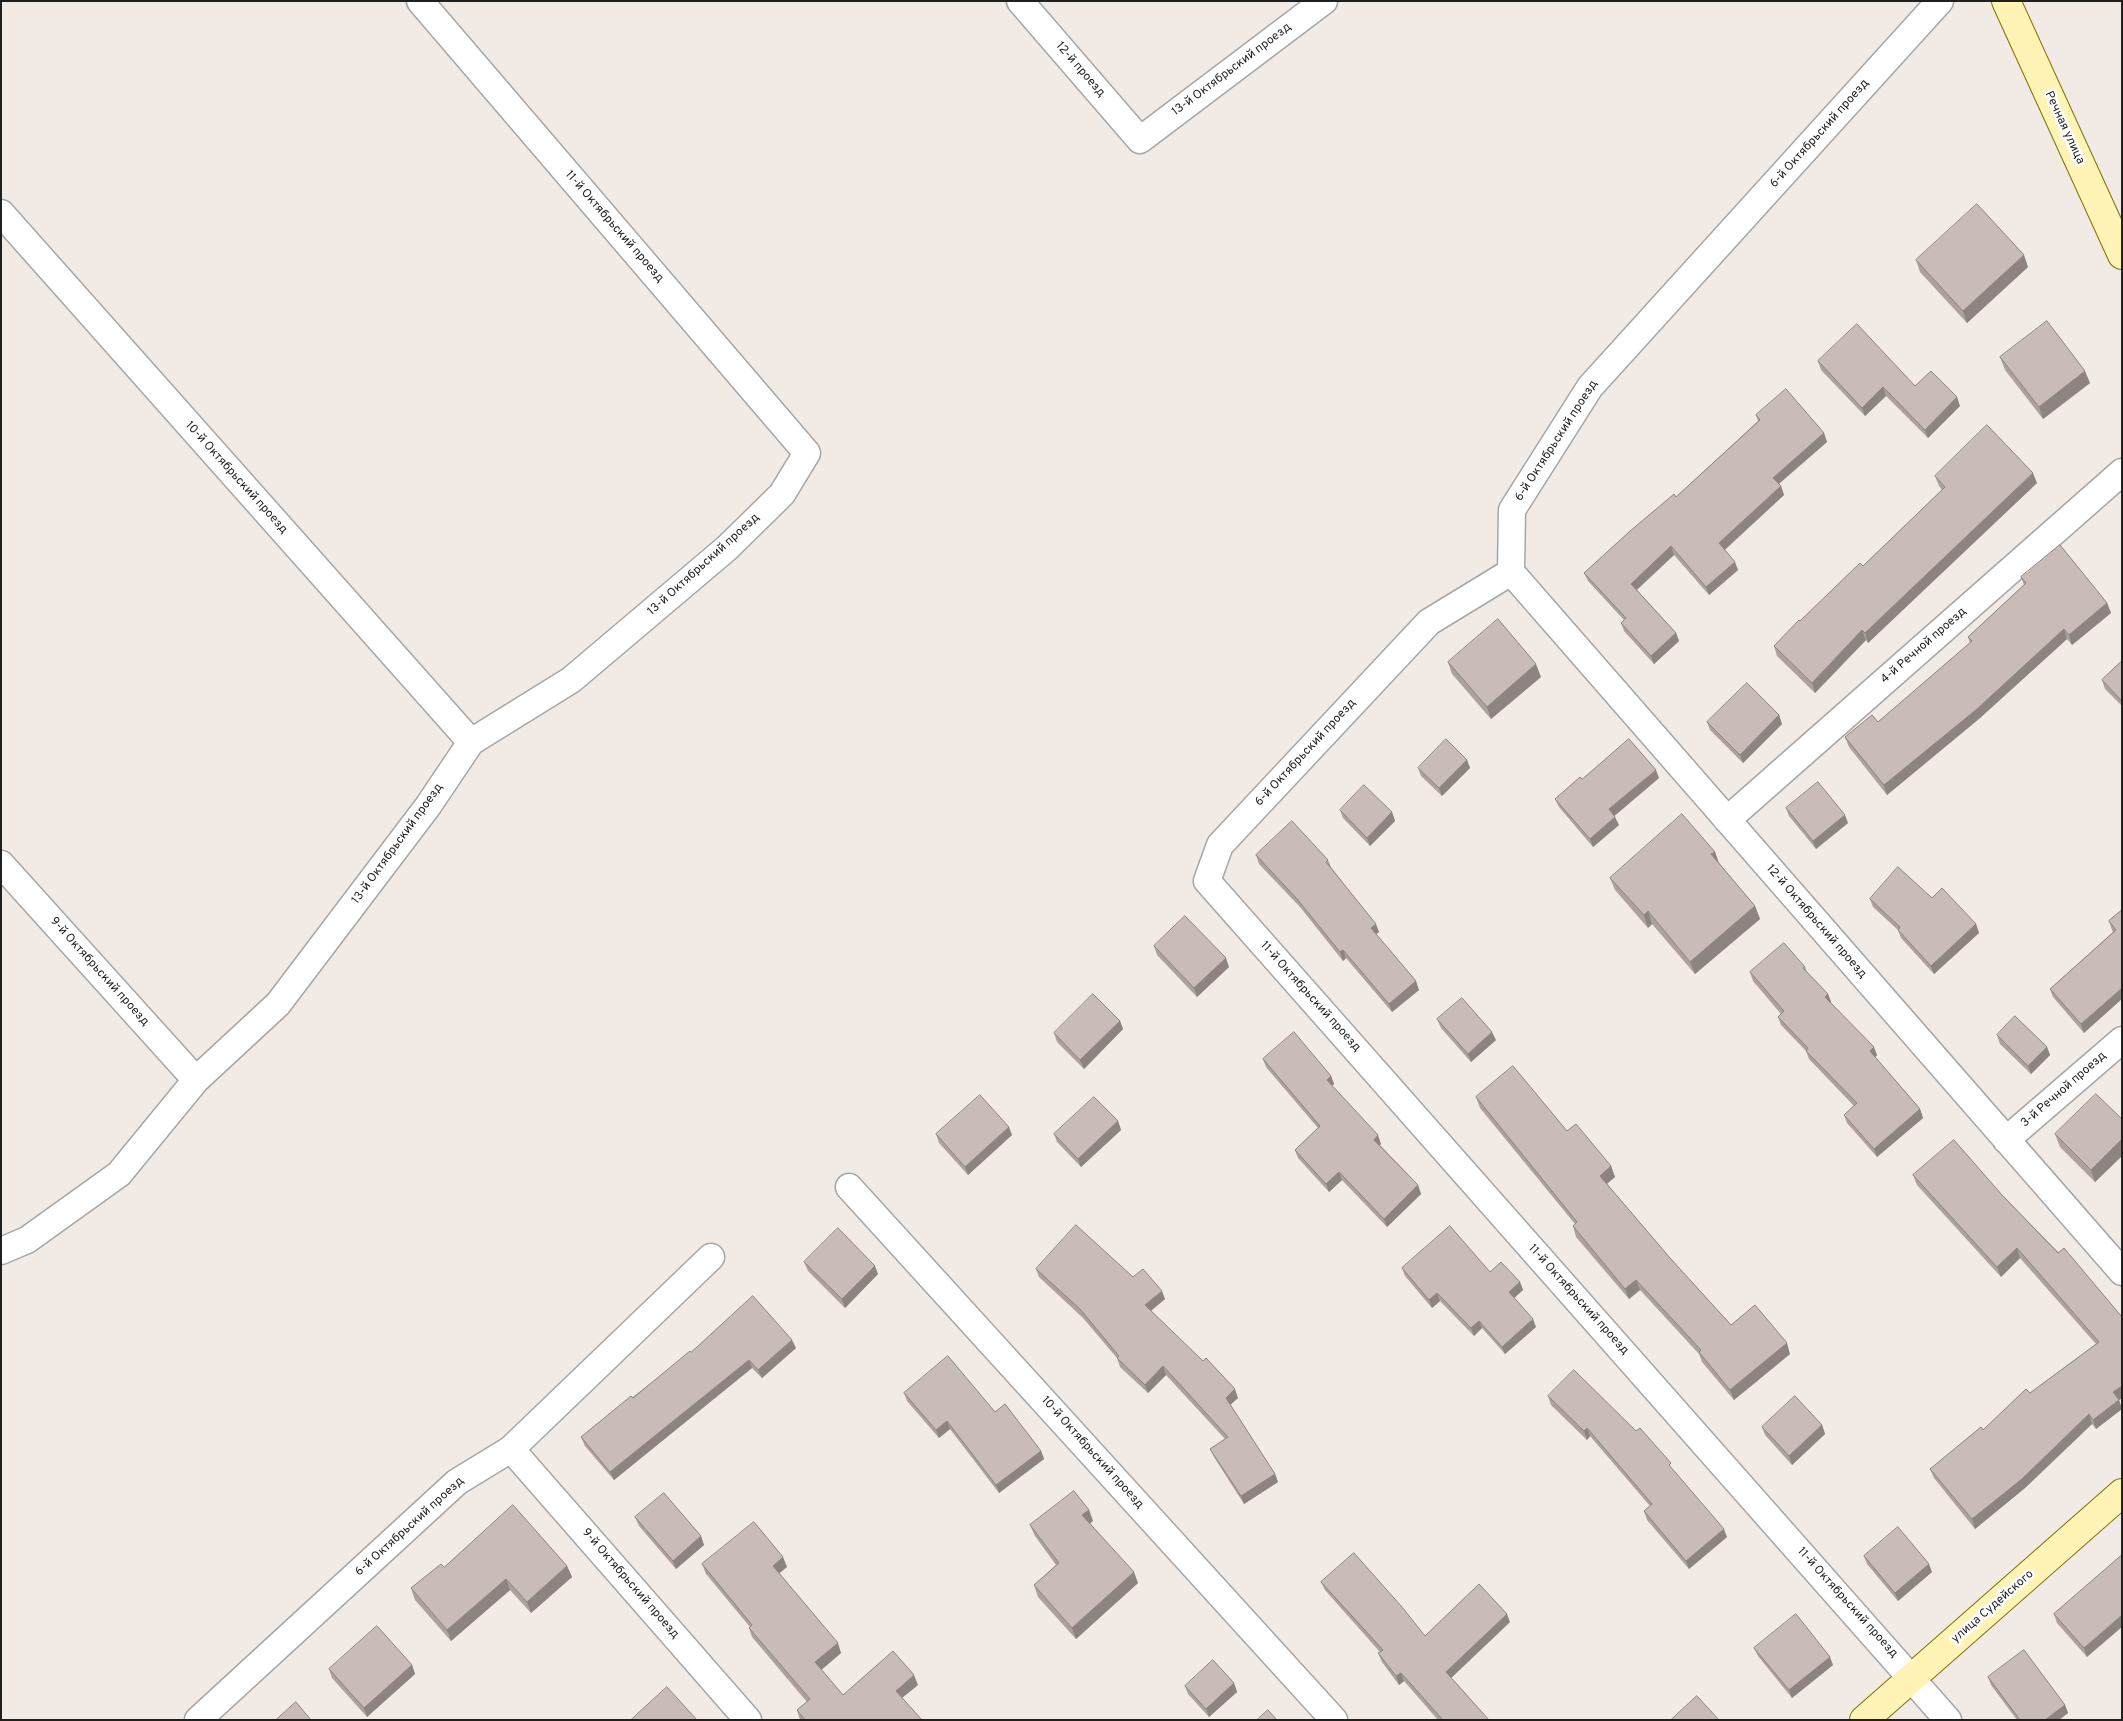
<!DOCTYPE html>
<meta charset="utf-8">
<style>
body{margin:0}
#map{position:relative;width:2123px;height:1721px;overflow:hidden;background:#f1eae5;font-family:Overpass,sans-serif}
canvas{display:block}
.frame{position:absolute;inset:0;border:2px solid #1f1f1f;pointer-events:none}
</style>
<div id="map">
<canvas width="2123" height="1721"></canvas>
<div class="frame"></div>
</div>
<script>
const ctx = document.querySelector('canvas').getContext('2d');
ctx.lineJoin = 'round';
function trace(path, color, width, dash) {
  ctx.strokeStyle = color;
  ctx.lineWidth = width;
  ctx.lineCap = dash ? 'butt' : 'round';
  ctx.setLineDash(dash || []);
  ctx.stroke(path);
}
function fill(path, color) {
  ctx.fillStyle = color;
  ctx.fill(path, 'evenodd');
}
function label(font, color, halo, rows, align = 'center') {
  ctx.font = font + ' Overpass,sans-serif';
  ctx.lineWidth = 5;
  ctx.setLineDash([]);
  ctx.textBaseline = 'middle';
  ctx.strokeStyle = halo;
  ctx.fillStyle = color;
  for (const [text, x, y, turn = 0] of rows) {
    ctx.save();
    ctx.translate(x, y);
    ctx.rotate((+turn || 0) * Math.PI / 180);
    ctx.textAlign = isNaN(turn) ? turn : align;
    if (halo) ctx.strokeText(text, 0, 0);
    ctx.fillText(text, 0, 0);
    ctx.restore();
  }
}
const street = new Path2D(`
 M1020,1l120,139 184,-139
 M1940,1l-350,386 -78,123 -1,62 -82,50 -209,223 -13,36 741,839
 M1,213l470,529
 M1511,572l611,700
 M1727,820l395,-348
 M1,864l195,216
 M2006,1140l116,-100
 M849,1187l485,533
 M1,1251l26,-11 92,-66 77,-94 82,-76 150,-198 43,-64 100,-62 156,-132 55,-54 25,-41 -387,-452
 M511,1449l237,271
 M198,1720l259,-238 54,-33 200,-192`);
const secondary = new Path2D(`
 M2006,1l116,254
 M1864,1720l258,-227`);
const wall = new Path2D(`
 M1916,260l112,7 -61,56 -47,-51z
 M2000,357l90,26 -47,36 -38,-49z
 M1818,361l97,25 45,20 -32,32 -42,-42 -21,20 -44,-46z
 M1756,415l68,18 3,9 -48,42 2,2 3,9 -59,55 13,20 -29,25 -35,-40 -37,35 39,43 3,8 -25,23 -30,-33 -3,-8 3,-3 -36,-39 -4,-8 92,-76 82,-76z
 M1935,476l102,7 -169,160 -2,-3 -51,53 -38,-37 -3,-10 26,-25 63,-55 79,-76 -3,-4z
 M2021,577l86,26 4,10 -39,32 -5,-6 -87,79 -93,77 -38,-48 -4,-10 33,-15 92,-79 -2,-6 56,-52z
 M2122,661v45l-17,-17 -3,-9z
 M1448,662l93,15 -50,42 -39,-45z
 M1779,715l3,9 -39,39 -33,-33 -3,-8z
 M1467,760l3,8 -28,28 -21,-20 -3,-8z
 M1659,778l-45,38 5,9 -26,22 -34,-40 -4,-8z
 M1786,808l62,15 -32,26 -27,-33z
 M1340,810l52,2 3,9 -25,25 -27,-28z
 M1715,852l4,11 36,43 5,13 -65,55 -43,-50 -4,4 -33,-38 -5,-12z
 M1256,855l72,5 3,7 48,65 -3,2 43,56 -27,22 -46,-54 -3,3 -43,-54 -41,-43z
 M1932,898l44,26 3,9 -45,41 -33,-36 -3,-8 -25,-23 -3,-8z
 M2122,910l-38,123 -31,-36 -3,-8 63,-57 -1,-2 -3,-9z
 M1154,946l75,21 -32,30 -40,-42z
 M1805,967l2,5 21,22 3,8v1l46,52 -2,2 45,52 3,9 -46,39 -30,-34 -3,-8 10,-9 -45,-47 -3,-8 -25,-26 -3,-8 3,-3 -28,-33 -3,-9z
 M1437,1019l59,21 -25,22 -30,-34z
 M1120,1021l3,8 -39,40 -27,-27 -3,-9z
 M1997,1035l50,12 3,8 -19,19 -31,-30z
 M1263,1059l68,17 3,8 -2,2 49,58 -1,1 38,40 3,9 -34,33 -45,-47 -13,12 -31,-34 -3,-8 23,-22 -52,-61z
 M1476,1097l91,34 44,35 4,11 -8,7 63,74 61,67 59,29 -56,46 -32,-38 -3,-8 -59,-64 -11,9 -53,-62 -3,-11 2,-2 -95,-116z
 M2122,1119v37l-27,26 -35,-35 -5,-13z
 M1118,1121l3,9 -40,37 -24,-25 -3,-8z
 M936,1134l76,1 -44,40 -29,-32z
 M1913,1175l89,20 120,122v81l-3,2 3,9 -26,20 -4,-5 -67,64 -50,41 -41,-51 -4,-9 53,-39 47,-37 66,-49 -76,-86 -19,19 -84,-92z
 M804,1262l74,12 -33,34 -37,-37z
 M1402,1268l88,4 30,10 3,8 -9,8 22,29 -31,27 -23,-26 -8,8 -34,-35 -8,7 -27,-32z
 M1036,1269l97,8 32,22 -14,12 87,87 -8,7 45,69 3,8 -34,22 -30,-47 -4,-8 15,-10 -59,-64 -18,18 -28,-26 -3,-9 -34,-40 -44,-41z
 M796,1348l-34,30 -10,-10 -138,112 -29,-34 -4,-9 110,-85z
 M904,1393l91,19 46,39 3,8 -45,34 -49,-64 -11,9 -32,-37z
 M1548,1396l126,75 53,66 -38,32 -42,-49 -3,-9 6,-5 -60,-70 -3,4 -36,-35z
 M1822,1425l3,9 -33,31 -27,-30 -3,-8z
 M1089,1510l4,11 -3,2 48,60 -62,56 -38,-42 -4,-12 22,-20 -21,-29 -5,-11z
 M635,1517l66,19 3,9 -28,24 -37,-43z
 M2122,1555l-35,102 -30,-34 -3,-9z
 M1864,1556l68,16 -34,29 -31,-37z
 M702,1564l85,3 -8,6 62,80 -20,17 22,25 75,-10 -16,13 20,22h-122l-3,-10 10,-8 -55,-65 -3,-9 1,-1 -44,-53z
 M567,1566l5,11 -41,36 -21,-23 -59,51 -36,-41 -4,-12 33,-21z
 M1321,1582l104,54 85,-14 -59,56 38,42h-51l-34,-39 -5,4 -17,-23 -4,-9 2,-1 -55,-62z
 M1754,1648l79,17 -41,33 -34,-42z
 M412,1665l3,9 -48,43 -35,-39 -3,-9z
 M1988,1677l77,28 3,8 -9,7h-42l-26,-35z
 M1234,1683l3,9 -28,25 -21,-23 -3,-8z`);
const shadedWall = new Path2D(`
 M2024,255l4,12 -61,56 -4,-12z
 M2085,371l5,12 -47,36 -4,-12z
 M1883,387l3,9 -21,20 -3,-8z
 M1957,397l3,9 -32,32 -3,-8z
 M1824,433l3,9 -51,44 -3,-8z
 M2033,473l4,10 -169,160 -3,-10z
 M1781,486l3,9 -62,57 -3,-9z
 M1671,546l3,9 -40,37 -3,-8z
 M1735,562l3,8 -29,25 -3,-8z
 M2107,603l4,10 -39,32 -3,-10z
 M2064,629l3,10 -87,79 -93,77 -3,-10z
 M1862,630l4,10 -51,53 -3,-10z
 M1676,633l3,8 -25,23 -3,-8z
 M1536,664l5,13 -50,42 -4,-12z
 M1779,715l3,9 -39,39 -3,-8z
 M1467,760l3,8 -28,28 -3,-8z
 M1656,770l3,8 -47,40 -3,-9z
 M1392,812l3,9 -25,25 -3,-8z
 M1845,815l3,8 -32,26 -3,-8z
 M1615,817l4,8 -26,22 -3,-8z
 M1715,852l4,12 -8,-10z
 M1755,906l5,13 -65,55 -5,-12z
 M1648,911l4,13 -4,4 -4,-13z
 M1376,924l3,8 -5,4 -3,-8z
 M1976,924l3,9 -45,41 -3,-8z
 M1343,950l3,8 -3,3 -3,-9z
 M1226,958l3,9 -32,30 -3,-9z
 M1416,981l3,9 -27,22 -3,-8z
 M2122,988v11l-38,34 -3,-9z
 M1828,994l3,8 -3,4 -3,-9z
 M1120,1021l3,8 -39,40 -4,-9z
 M1492,1032l4,8 -25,22 -3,-8z
 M1874,1047l3,8 -4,5 -3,-9z
 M2047,1047l3,8 -19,19 -3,-8z
 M1331,1076l3,8 -4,4 -3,-8z
 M1920,1109l3,9 -46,39 -3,-8z
 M1118,1121l3,9 -40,37 -3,-8z
 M1009,1127l3,8 -44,40 -3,-8z
 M1378,1135l3,9 -4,4 -3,-8z
 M2122,1139v17l-27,26 -4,-12z
 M1611,1166l4,11 -11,9 -4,-10z
 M1339,1172l3,8 -13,12 -3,-8z
 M1418,1185l3,9 -34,33 -3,-8z
 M2017,1248l3,10 -19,19 -4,-10z
 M875,1266l3,8 -33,34 -3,-9z
 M1636,1280l4,10 -11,9 -4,-10z
 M1520,1282l3,8 -11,10 -3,-8z
 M1162,1291l3,8 -17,14 -3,-8z
 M1437,1293l3,8 -8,7 -3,-8z
 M1533,1319l3,8 -31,27 -3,-7z
 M1479,1321l3,7 -8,8 -3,-8z
 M792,1340l4,8 -34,30 -4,-8z
 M1787,1343l3,11 -56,46 -4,-10z
 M749,1360l3,8 -138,112 -4,-8z
 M1163,1366l3,9 -18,18 -3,-8z
 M2122,1386v12l-3,2 3,9 -26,20 -3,-9 20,-28z
 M1235,1389l3,9 -9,8 -3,-8z
 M2089,1414l3,10 -67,64 -50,41 -3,-10z
 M947,1421l3,8 -11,9 -3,-8z
 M1822,1425l3,9 -33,31 -3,-9z
 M1587,1428l3,8 -3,4 -3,-9z
 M1041,1451l3,8 -45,34 -3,-8z
 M1275,1474l3,8 -34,22 -3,-8z
 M1089,1510l4,11 -6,5 -5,-11z
 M1724,1529l3,8 -38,32 -3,-8z
 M701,1536l3,9 -28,24 -3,-8z
 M783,1557l4,10 -11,9 -3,-10z
 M1929,1564l3,8 -34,29 -3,-8z
 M567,1566l5,11 -41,36 -4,-11z
 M1134,1572l4,11 -62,56 -4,-11z
 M506,1579l4,11 -59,51 -4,-11z
 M1507,1614l3,8 -61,58 -3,-8z
 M2122,1615v12l-35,30 -3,-9z
 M838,1643l3,10 -22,19 -4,-10z
 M1830,1657l3,8 -41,33 -3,-8z
 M412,1665l3,9 -48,43 -3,-9z
 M1401,1673l3,8 -5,4 -3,-9z
 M914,1675l4,10 -19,15 -3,-9z
 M1234,1683l3,9 -28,25 -3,-8z
 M2065,1705l3,8 -9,7h-14z`);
const building = new Path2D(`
 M1977,204l47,51 -61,56 -47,-51z
 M2047,321l38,50 -46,36 -39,-50z
 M1857,324l58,62 16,-15 26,26 -32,33 -42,-43 -21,21 -44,-47z
 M1786,389l38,44 -51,45 8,8 -62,57 16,19 -29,25 -35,-41 -40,38 45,49 -25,23 -30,-33 5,-5 -42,-45 45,-41 45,-38 2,3 84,-77 -4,-5z
 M1987,425l46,48 -168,160 -3,-3 -50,53 -38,-37 25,-26 1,1 60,-58 3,3 82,-79 -10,-11z
 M2060,545l47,58 -38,32 -5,-6 -87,80 -93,76 -39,-48 27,-22 6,7 94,-81 -4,-4 58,-54 -5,-6z
 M1498,619l38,45 -49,43 -39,-45z
 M2122,661v40l-20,-21z
 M1747,683l32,32 -39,40 -33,-33z
 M1446,739l21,21 -28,28 -21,-20z
 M1629,739l27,31 -47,39 6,8 -25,22 -35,-40 25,-22 2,2z
 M1818,782l27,33 -32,26 -27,-33z
 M1364,785l28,27 -25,26 -27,-28z
 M1682,814l33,38 -4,2 44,52 -65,56 -42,-51 -4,4 -34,-37z
 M1292,821l36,39 -2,2 50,62 -5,4 45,53 -27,23 -46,-54 -3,2 -43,-53 -41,-44z
 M1898,867l34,31 10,-10 34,36 -45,42 -33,-36 2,-3 -30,-28z
 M2122,910v78l-41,36 -31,-35 66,-59 -7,-9z
 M1185,916l41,42 -32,30 -40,-42z
 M1784,943l21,24 -2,1 25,26 -3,3 49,50 -4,4 50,58 -46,40 -30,-34 13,-12 -51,-52 2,-3 -30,-31 6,-6 -34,-39z
 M1093,994l27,27 -40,39 -26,-27z
 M1462,998l30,34 -24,22 -31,-35z
 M2015,1016l32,31 -19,19 -31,-31z
 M1294,1032l37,44 -4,4 51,55 -4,5 44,45 -34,34 -45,-47 -13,12 -31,-34 25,-24 -57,-67z
 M1513,1066l54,65 9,-7 35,42 -11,10 70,82 61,67 24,-20 32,38 -57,47 -31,-38 2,-2 -65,-70 -11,9 -52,-63 4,-4 -101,-125z
 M2096,1094l26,25v20l-31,31 -36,-36z
 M980,1095l29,32 -44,40 -29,-33z
 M1094,1097l24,24 -40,38 -24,-25z
 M1954,1140l48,55 56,58 6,-5 58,69v69l-9,6 6,8 -26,20 -4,-6 -67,65 -50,40 -42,-50 51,-42 2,3 43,-41 4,4 69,-51 -82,-94 -20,19 -84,-92z
 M1076,1225l57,52 10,-8 19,22 -17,14 58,56 3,-3 29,31 -9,9 49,76 -34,22 -31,-47 18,-12 -65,-71 -18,19 -28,-27 2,-2 -39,-47 -44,-40z
 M1450,1226l40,46 11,-10 19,20 -11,10 24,27 -31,28 -23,-26 -8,7 -34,-35 -8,7 -27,-32z
 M838,1228l37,38 -33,33 -38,-37z
 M753,1296l39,44 -34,30 -9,-10 -139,112 -29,-35 50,-41 2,2 57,-47 1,1z
 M948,1356l47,56 10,-8 36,47 -45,34 -49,-64 -11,9 -32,-37z
 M1574,1370l62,61 4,-3 31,35 -2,2 55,64 -38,32 -42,-50 8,-7 -65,-76 -3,3 -36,-35z
 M1795,1396l27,29 -33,31 -27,-29z
 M1074,1491l15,19 -7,5 52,57 -62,56 -38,-43 25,-22 -29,-38z
 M664,1493l37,43 -28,25 -38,-44z
 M513,1505l54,61 -40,36 -21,-23 -59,51 -36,-42 30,-24 3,3z
 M754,1522l29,35 -10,9 65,77 -23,19 28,33 50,-44 21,24 -18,16 26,29h-117l-8,-10 13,-11 -61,-71 3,-3 -50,-61z
 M1898,1527l31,37 -34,29 -31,-37z
 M1354,1553l48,54 23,29 54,-52 28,30 -61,58 43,48h-46l-42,-47 -5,3 -18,-23 5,-3 -62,-68z
 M2122,1555v60l-38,33 -30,-34z
 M1796,1614l34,43 -41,33 -35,-42z
 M377,1626l35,39 -48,43 -35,-39z
 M2024,1650l41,55 -20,15h-25l-32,-43z
 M1213,1660l21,23 -28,26 -21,-23z
 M667,1687l30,33h-66z
 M1697,1696l22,24h-48z
 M296,1702l15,18h-35z
 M1268,1710l9,10h-20z`);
const streetNames = [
 ["12-й проезд",1080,70,49],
 ["13-й Октябрьский проезд",1232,70,-37],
 ["Речная улица",2064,128,65],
 ["6-й Октябрьский проезд",1820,134,-48],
 ["11-й Октябрьский проезд",614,227,49],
 ["6-й Октябрьский проезд",1557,441,-57],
 ["10-й Октябрьский проезд",236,478,48],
 ["13-й Октябрьский проезд",704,565,-42],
 ["4-й Речной проезд",1924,646,-41],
 ["6-й Октябрьский проезд",1306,753,-47],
 ["13-й Октябрьский проезд",398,844,-54],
 ["12-й Октябрьский проезд",1816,922,49],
 ["9-й Октябрьский проезд",99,972,48],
 ["11-й Октябрьский проезд",1310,997,48],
 ["3-й Речной проезд",2064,1090,-41],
 ["11-й Октябрьский проезд",1578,1300,48],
 ["10-й Октябрьский проезд",1092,1453,48],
 ["6-й Октябрьский проезд",410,1527,-42],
 ["9-й Октябрьский проезд",630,1584,49],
 ["11-й Октябрьский проезд",1847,1603,48],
 ["улица Судейского",1993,1607,-41]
];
trace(street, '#a6a6a6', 29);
trace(secondary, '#7d7100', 30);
trace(street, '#fff', 26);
trace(secondary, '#fff3b5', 28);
fill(wall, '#ada19e');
fill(shadedWall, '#8d8381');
fill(building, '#c9bbb8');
trace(building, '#8d8381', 1);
label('12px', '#1f1f1f', '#fff', streetNames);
</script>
